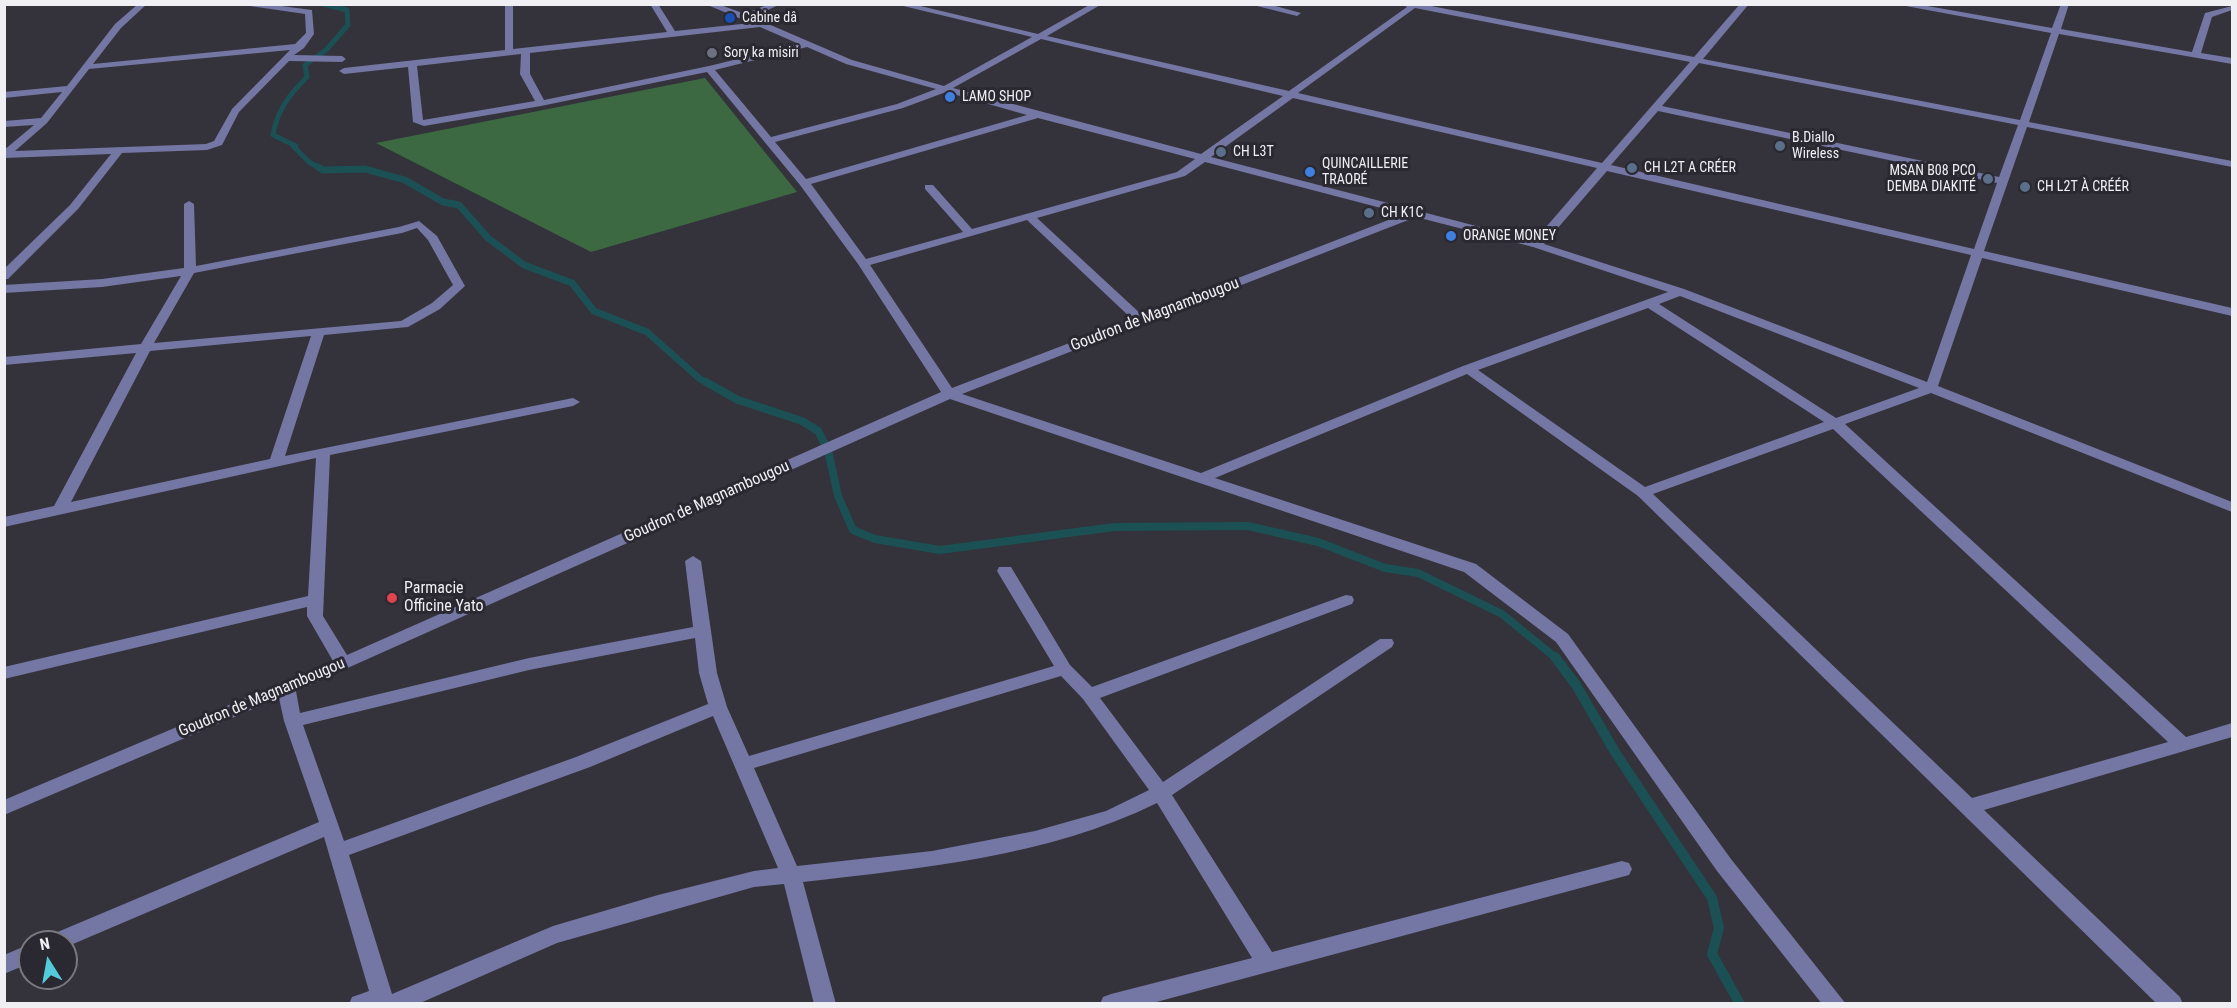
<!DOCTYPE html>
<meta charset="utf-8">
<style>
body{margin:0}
#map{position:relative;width:2237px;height:1008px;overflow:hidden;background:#34323a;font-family:"Roboto Condensed",sans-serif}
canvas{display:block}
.frame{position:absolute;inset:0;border:6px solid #f0eff4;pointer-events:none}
.north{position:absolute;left:18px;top:930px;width:60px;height:60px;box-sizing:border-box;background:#2a2830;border:2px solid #79787e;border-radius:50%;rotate:349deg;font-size:16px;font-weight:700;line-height:24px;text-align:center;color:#f0eff4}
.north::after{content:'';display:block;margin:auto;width:21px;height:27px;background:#53cbdb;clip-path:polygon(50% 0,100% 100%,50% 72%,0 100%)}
</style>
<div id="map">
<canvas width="2237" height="1008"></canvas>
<div class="frame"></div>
<div class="north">N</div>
</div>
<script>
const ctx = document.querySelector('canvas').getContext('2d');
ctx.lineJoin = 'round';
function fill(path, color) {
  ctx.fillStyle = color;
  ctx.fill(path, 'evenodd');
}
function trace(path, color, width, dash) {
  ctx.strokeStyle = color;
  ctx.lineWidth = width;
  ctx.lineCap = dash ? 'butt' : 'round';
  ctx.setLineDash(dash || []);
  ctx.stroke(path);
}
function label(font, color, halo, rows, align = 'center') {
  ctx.font = font + ' "Roboto Condensed",sans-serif';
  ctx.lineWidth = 6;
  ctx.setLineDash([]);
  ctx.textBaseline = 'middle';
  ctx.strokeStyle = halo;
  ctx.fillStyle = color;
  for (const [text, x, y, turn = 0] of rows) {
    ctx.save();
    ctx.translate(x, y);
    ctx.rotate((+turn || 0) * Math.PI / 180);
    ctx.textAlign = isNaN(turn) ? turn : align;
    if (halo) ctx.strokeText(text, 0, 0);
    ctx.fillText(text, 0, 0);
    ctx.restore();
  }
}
const green = new Path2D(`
 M705,78l92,114 -206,60 -215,-109z`);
const streamFar3 = new Path2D(`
 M321,169l-12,-7 -16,-16h3l-23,-11c4,-25 17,-41 34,-58l-2,-12 21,-15 22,-25 -1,-15 -24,-6`);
const streamFar2 = new Path2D(`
 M318,167l5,3 42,-1 40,11 38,22 16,3 29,33 36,27 48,18 22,28 53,21 53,47 9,5`);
const streamFar1 = new Path2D(`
 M706,382l32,18 64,21 16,10 10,19 10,46 15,34 22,9 65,11 174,-23 134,-1 70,16 67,26 33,5 84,41 54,44`);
const stream = new Path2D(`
 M1555,657l21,28 39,67 97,146 7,30 -7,26 28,50`);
const minor = new Path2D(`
 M138,4h9l-26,24 -28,36 202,-20 11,-11 -1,-19 -69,-10h30l46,6 2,24 -10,14 -10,7 48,1 4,3 -4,3 -53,-1 -50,51 -17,33 -15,5 -85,3 -44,56 -70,70h-4v-10l66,-64 41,-51 -107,4v-8l30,-25 -30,2v-6l37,-3 21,-26 -58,6v-6l63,-6 48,-62zM290,50l-58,59 -18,32 -8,3 -191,7 32,-28 42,-54z
 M505,4h8v45l154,-17 -17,-28h8l17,27 76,-8 -46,-19h13l27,10 24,-10h12l-29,13 100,43 92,26 88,-49 -137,-33h17l126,30 53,-30h11l-55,32 242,55 118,-84 -5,-3h19l273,53 46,-53h9l-46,55 317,61 31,-87 -156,-29h21l136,24 9,-24h8l-8,25 131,23 13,-39 27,-7v4l-20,7 -11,36 31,5v6l-173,-30 -30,88 203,39v6l-205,-40 -43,124 248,57v8l-250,-58 -44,128 294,116v10l-301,-119 -86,31 341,313 46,-14v14l-248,73 196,187 3,7h-26l-519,-508 -171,-122 -252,104 261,86 92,70 163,225 115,145h-24l-105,-133 -161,-229 -92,-70 -514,-173 -654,292 4,22 229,-55 164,-31 -8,-66 8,-5 8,5 16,112 10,34 22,49 305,-90 -57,-95 2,-4h12l59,98 22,22 254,-92 6,1 2,4 -2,4 -252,94 63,84 217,-143h12l2,4 -2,4 -220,148 100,157 350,-91 7,2 3,6 -3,6 -480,129h-49l3,-7 8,-3 141,-36 -95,-155c-110,54 -234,65 -354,79l33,122h-22l-30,-120 -30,3 -197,56 -139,61h-69l3,-7 17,-6 -45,-154 -258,110v-5h-21l3,-6 271,-114 -35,-101 -5,-23 -275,117v-15l329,-139 -26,-45v-9l-303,72v-12l304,-71 8,-138 -312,69v-10l50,-11 82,-153 -132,12v-8l137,-13 40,-68 -79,11 -98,6v-8l98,-6 82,-11v-64l5,-3 5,3 2,62 203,-39 20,-6 18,15 28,50 -25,23 -32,18 -84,8 -39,121 288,-58 7,4 -7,4 -243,49 -7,161 24,39 594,-263 -83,-128 -58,-79 -93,-113 -166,34 -117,20 -11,-4 -5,-55 -64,7 -5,-3 5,-3 161,-18zM1415,8l275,54 -88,101 -304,-70zM760,27l39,17 -90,22 -165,34 -14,-26v-21zM1041,39l242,57 -82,58 -248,-66zM807,47l39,17 90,25 -39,15 -126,33 -56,-67zM521,54l-1,20 15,27 -112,19 -6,-54zM1699,63l319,62 -19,52 -337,-71zM946,92l81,23 -221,64 -31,-37 128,-34zM1293,98l304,70 -63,73 -323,-84zM1658,111l339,72 -23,66 -363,-84zM1038,118l157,41 -18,13 -205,57 -39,-44h-8v4l38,43 -97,27 -55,-75zM1205,162l199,52 -262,101 -105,-97 148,-42zM1607,171l364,84 -44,127 -243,-93 -140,-45zM1416,217l117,30 135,45 -205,74 -262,107 -239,-79zM1027,220l105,99 -180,69 -82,-123zM417,228l11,12 25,45 -21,18 -31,18 -247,22 40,-70 208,-40zM1680,296l239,92 -83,30 -177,-114zM1648,308l176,114 -179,65 -167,-117zM311,336l-41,123 -199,43 79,-151zM1833,429l335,313 -196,56 -319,-304zM695,638l4,35 9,31 -132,53 -232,84 -41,-116 226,-55zM1061,676l22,23 66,91 -43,21 -71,20 -103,20 -135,15 -43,-98zM713,716l65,152 -24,3 -96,24 -105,31 -161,68 -43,-139 241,-88z
 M1249,4h19l33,9 -4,3z
 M30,944v19l-26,11v-19z`);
const markers = [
 [730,18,6,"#1a4fb4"],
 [712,53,6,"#6b7280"],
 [950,97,6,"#3f7fe0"],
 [1780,146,6,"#5c6f8a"],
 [1221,152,6,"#5c6f8a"],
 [1632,168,6,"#5c6f8a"],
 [1310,172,6,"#3f7fe0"],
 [1988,179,6,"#5c6f8a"],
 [2025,187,6,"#5c6f8a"],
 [1369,213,6,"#5c6f8a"],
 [1451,236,6,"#3f7fe0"],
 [392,598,6,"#e0444e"]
];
const farPoinames = [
 ["Cabine dâ",742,18],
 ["Sory ka misiri",724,53],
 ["LAMO SHOP",962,97],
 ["B.Diallo",1792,138],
 ["Wireless",1792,154],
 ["CH L3T",1233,152],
 ["QUINCAILLERIE",1322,164],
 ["TRAORÉ",1322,180],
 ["CH L2T A CRÉER",1644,168],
 ["MSAN B08 PCO",1976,171,"right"],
 ["DEMBA DIAKITÉ",1976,187,"right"],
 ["CH L2T À CRÉÉR",2037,187],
 ["CH K1C",1381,213],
 ["ORANGE MONEY",1463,236]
];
const streetNames = [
 ["Goudron de Magnambougou",1155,315,-21],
 ["Goudron de Magnambougou",707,502,-24],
 ["Goudron de Magnambougou",262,698,-23]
];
const poiNames = [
 ["Parmacie",404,589],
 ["Officine Yato",404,607]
];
fill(green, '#3c6941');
trace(streamFar3, '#1b5154', 5);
trace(streamFar2, '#1b5154', 7);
trace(streamFar1, '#1b5154', 8);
trace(stream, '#1b5154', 10);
fill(minor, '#7476a3');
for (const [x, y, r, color] of markers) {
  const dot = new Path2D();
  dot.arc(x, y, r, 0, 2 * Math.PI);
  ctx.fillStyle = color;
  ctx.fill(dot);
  trace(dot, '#2a2830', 2);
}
label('14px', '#f0eff4', '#2a2830', farPoinames, 'left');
label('16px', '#f0eff4', '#2a2830', streetNames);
label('16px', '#f0eff4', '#2a2830', poiNames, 'left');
</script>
